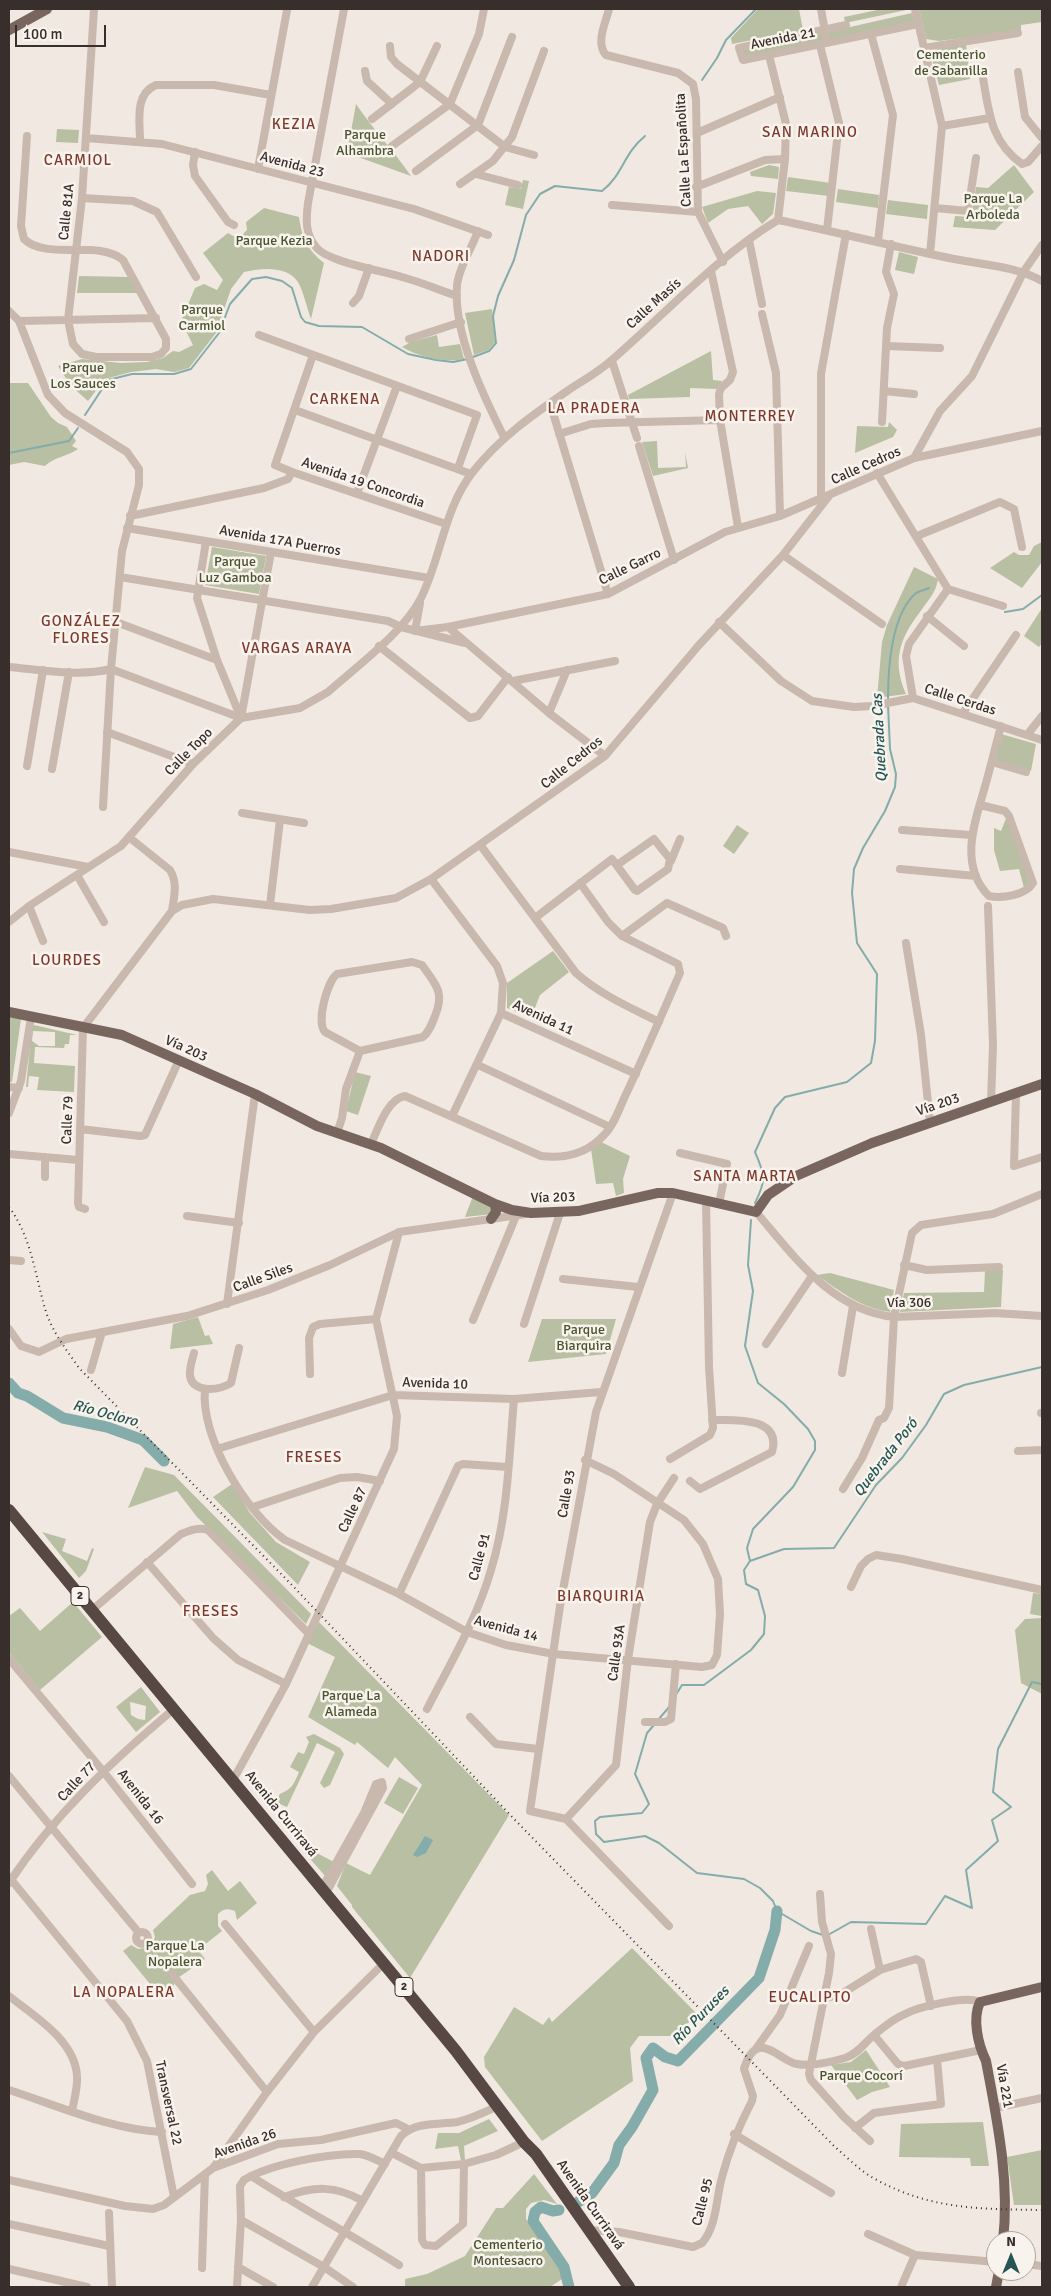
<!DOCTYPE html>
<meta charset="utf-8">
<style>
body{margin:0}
#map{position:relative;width:1051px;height:2296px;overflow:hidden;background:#f1e8e1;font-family:Signika,sans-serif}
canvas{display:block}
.frame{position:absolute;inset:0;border:10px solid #382e2b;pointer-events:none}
.north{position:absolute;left:986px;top:2231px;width:50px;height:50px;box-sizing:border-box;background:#f9f3ed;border:1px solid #aca49f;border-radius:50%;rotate:0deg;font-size:14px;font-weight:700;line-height:20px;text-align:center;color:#382e2b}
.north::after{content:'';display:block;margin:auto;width:18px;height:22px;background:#255654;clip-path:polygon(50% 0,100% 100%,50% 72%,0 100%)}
.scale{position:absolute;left:15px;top:25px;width:91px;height:22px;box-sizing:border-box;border:2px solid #382e2b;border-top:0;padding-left:6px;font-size:15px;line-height:18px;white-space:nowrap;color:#382e2b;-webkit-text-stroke:4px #f9f3ed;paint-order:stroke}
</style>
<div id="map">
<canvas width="1051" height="2296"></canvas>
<div class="frame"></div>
<div class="north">N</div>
<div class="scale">100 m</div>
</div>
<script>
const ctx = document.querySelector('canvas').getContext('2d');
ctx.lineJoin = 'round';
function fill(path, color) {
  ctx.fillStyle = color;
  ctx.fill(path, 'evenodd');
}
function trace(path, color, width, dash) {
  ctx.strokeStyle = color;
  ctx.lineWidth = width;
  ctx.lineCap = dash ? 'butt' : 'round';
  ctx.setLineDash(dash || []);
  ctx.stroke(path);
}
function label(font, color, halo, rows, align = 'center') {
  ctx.font = font + ' Signika,sans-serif';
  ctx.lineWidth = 5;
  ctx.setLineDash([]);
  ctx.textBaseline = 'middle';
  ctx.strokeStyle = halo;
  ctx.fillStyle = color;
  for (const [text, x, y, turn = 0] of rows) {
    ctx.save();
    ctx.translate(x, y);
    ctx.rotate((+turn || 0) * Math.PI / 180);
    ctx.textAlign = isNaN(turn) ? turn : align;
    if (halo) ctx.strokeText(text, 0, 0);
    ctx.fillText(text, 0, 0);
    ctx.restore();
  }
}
const green = new Path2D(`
 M758,9h41l4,21 -71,14 -1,-6z
 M882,9h29l-66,14 -1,-6z
 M919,9h123v13l-21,3v6l-82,10 -13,-2z
 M912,13l2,9 -84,18 -2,-8z
 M823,33l2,8 -80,16 -3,-7z
 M966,44l4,35 -31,6 -10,-36z
 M356,104c17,25 37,46 55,72l-64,-23z
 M57,129l22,1 -1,13 -22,-1z
 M769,165l10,2 -1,12 -27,-3 -1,-4z
 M1014,165l20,27 -39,38 -42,-3 2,-11 14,1 3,-3 4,-27 12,1z
 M788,177l43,6 -2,13 -43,-5z
 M523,180l6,1 -6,28 -18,-4 4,-18 12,2z
 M838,189l41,6 -1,13 -42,-6z
 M757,191l19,2 -3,21 -11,10 -14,-18 -20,3 -20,14 -6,-16z
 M888,200l40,5 -1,14 -41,-5z
 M264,208l35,9c3,22 9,33 25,46l-13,56c-4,-11 -7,-26 -13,-37 -11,-17 -38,-14 -54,-10l-13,17 -15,44 -27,35 -15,4 -18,-3 -25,3 -26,7 -17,22 -17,-15 -13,-20 24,-7 39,4 26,-1 16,-4 10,-7 6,1 14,-7 -12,-24 14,-33 9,-4 13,6 6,-10 -20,-27 25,-20 5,3 10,-2 4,-4 -1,-8z
 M899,252l19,5 -4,17 -19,-4z
 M79,276l50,1 10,16h-62z
 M492,309l3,33 -7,8 -14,5 -9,-42z
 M437,335l2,12 21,-3 4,15c-18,4 -45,-2 -62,-12l9,-5z
 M711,351l2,29 9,1 -5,8 -27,-1v9l-61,2 -1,-4z
 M9,383h19l23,34 7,6 9,4 9,14 -4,5 6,3c-12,8 -24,8 -33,17l-21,-4 -15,3z
 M889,422l8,8 -4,7 -38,16 2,-27 31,1z
 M657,441l1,27 28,-1 -1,-15 3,16 -35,8 -11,-34z
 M1042,542v20l-20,26 -32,-20 24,-16 5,3h10l5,-9z
 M212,547l54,9 -7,38 -54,-9z
 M914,567l24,12c-2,14 -10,21 -18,33 -21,27 -28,50 -14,82l-29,4 5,-56 5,-17z
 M1042,608v35l-3,4 -15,-11z
 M1001,734l35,10 -5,27 -37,-11z
 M1007,816l23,65 -6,7 -5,-19 -19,2 -6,-21v-22l7,3z
 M737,825l12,8 -15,21 -11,-8z
 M553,951l16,21 -29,23 -9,23 -24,-10v-25z
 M9,1017l12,2 -9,63h-3z
 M34,1025l43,10h-7l-1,9h-4l-1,4 -29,-1 -1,16 41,3 -1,26 -37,-2 2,-13 -10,-1 -1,11h-2l6,-60zM33,1031l22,1v14h-16l-7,-5z
 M355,1072l16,4 -13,39 -12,-4z
 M601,1142l29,14 -7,23 1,14 -8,3 -3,-13 -17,1 -5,-35z
 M473,1196l22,12 -2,6 -28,3z
 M1003,1270l-2,37 -101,5 4,-19 80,-1 1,-21z
 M830,1273l64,17 -4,22c-29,-4 -49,-20 -73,-37z
 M198,1317l7,19 4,-1 4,9 -43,5 3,-25z
 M542,1319h74l-10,35 -78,8z
 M145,1467l29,8 137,139 -5,10 -109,-107 -20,-26 -49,17z
 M232,1484l18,29 26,29 34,20 -12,23 -85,-88z
 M42,1532l24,7 -4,12 25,10 5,-13 2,1 -8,22 -7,7z
 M1033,1593l9,1v22l-12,-2z
 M73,1602l29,35 -62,53 -31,-37v-37l11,-8 20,23z
 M1042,1618v76l-21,-11 -6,-53 10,-11z
 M319,1622l190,193 -99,163 -58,-71v-2l-15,-19 9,-23 24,12 52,-90 -27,-28 -7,11 -31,-26 -2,3 -47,-28 27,-60 -28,-14z
 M141,1687l19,25 -24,20 -20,-25zM130,1702l16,4 -1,14 -7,-1 -7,-4z
 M314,1734l26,14 4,6 -14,31 -6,3 -4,-5 15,-31 -18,-9 -30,64 -12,-5 5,-8c12,-5 14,-10 19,-22l-9,-5 8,-15 6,2 5,-12 -3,-5z
 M399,1777l19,11 -15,26 -19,-11z
 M307,1848l27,14 -8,15 -21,-24z
 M212,1870l16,21 12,-10 17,22 -20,17 -2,-9c-8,-3 -12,-2 -17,3v12l4,5 -24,19 7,9 -30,21 -1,5 -15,10 -36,-44 8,-6 7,4 13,-2 4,-10 -2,-7 37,-35 15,-4 3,-7 -2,-9z
 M632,1948l65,66 -21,22h-37l-9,12 3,33 -91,60 -57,-74 -1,-10 30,-50 29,18 6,-8 3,5z
 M866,2050l24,37 -18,5 -15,8 -26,-35 20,-3z
 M489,2119l9,12 -34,15 1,14 -4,1 -3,-15 -23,3 3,-16h21z
 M983,2122l6,44h-18l-1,-8 -71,-1 2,-33z
 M1042,2150v55h-28l-7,-48z
 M534,2174l23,30 -13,-4 -13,3 -5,6v10l39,58 -15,10h-145v-8l22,-5 38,-18 31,-48h7z`);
const water = new Path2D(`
 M425,1836l8,4 -7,13 -9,4 -4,-2z`);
const stream = new Path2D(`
 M702,80l15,-22 9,-18 30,-31
 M473,357l16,-6 7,-8 -3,-27 5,-20 16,-36 12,-45 14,-21 15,-8 47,5c21,-16 21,-37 43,-55
 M85,415l23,-35 24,-6h42l17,-5 28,-36 11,-29 22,-25 14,-2 16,4 10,7 9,29 4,5 14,4 43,1 46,27 28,6 17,2 15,-3
 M9,453l60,-12 9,-13
 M1005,612l18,-3 19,-14
 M888,701c0,-31 3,-85 27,-107 4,-3 10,-4 14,-6
 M755,1203c12,-24 10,-28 0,-51l20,-44 10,-11 62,-15 24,-19 4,-22 2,-67 -20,-31 -5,-50 2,-24 9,-21 22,-37 10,-24 1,-13 -6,-25 -2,-44
 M750,1561l-3,-13 6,-19 40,-42 22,-37v-9l-7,-12 -24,-25 -26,-21 -13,-37 8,-55 -5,-26 3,-45
 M750,1561l34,-12 50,-1 42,-63 26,-27 24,-33 18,-31 20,-9 78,-18
 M677,1693l5,-8h22l47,-35 13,-16 1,-18 -7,-26 -12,-6 -2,-14 6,-9
 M658,1720l12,-14
 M654,1725l-7,8 -12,41 14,30 -7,9 -42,4 -5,4 1,13 8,8 41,-6 14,7 38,30 47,6 16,9 13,13 4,10 34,20 12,4
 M828,1935l23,-13 75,2 19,-28 27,12 -6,-38 32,-29 -6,-21 19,-13 -18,-15 5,-43 34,-67 10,2`);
const river = new Path2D(`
 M9,1383l9,10 9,3 36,22 44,9 36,13 21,21
 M578,2202l14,-9 22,-30 5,-18 13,-18 21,-37 -7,-32 7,-10 12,9 13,4 81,-83 16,-48 2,-19
 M559,2210l-6,1 -12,-4 -6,5 -2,9 31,46 5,20`);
const minor = new Path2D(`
 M344,9l-36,194c-2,16 -3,31 8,44 11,15 67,24 86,30 19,5 37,13 55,19
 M609,9c-3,13 -14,34 -3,46l72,18 15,11 3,15 2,113 25,50
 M821,9l6,34
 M915,9l27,117 -12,128
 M846,25l-107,23 4,12 175,-36
 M871,34l22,81 -15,126
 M820,45l19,78 -12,107
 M390,46l1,11 6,7 108,83 29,8
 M924,48l94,-15
 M769,55l17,69 -1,35 -7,61
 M365,71l2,10 25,23
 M1018,72l7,45 17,21
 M983,78c6,35 8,64 39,86l6,-2 14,-16
 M372,119l48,-37 17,-36
 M942,126l48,-8
 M697,133l83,-36
 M27,136l-6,90 3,13c23,22 74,0 99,21l43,79v9l-5,6 -9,3h-56l-14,-3 -9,-10 -5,-24 14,-122 12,-189
 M86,138l76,6 252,65 74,26
 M140,141c0,-19 -6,-47 16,-56h58l57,10
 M392,146l58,-42 29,-70 5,-25
 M195,152l-2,13 2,11 33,46 6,3
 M258,169l29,-159
 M416,171l62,-46 34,-88
 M476,174l42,11
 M460,184l33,-23 19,-24 32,-86
 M696,187l69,-27 20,-1
 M82,198l51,3 24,11 39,65
 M612,205l86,7
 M935,208l33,3 8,-53
 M478,231c-6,17 -19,36 -21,54 -4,48 26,110 47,152
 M749,240l13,64
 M711,271l22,101 -3,8 -9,8 -2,6 1,26 18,107
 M353,303l6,-7 10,-28
 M9,311l10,10 29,74 17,18 62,39 12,17v16l-17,66 -11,118 -8,138
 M762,314l14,59 4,143
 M19,321l137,-3
 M259,335l218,80 -19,53
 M409,339l52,-17
 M886,346l54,2
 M612,361l25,77
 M884,391l30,3
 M550,403l58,191
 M295,410l176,64
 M882,422l5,-94 7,-34 -8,-22 5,-28
 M559,434l32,-10 15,-1 114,-3
 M639,446l35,114
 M914,458l26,-47 32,-35 52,-105 18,-26
 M292,472l-17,-7 38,-110
 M877,473l71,116 -39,55 -3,12 7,42
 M357,493l40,-107
 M821,499v-125l25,-140
 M130,516l134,-28 24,-9 4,-7 154,52
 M127,528l302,50
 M917,536l83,-34 14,7 8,38
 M206,541l-9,57 20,62 24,58
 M783,555l99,69
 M120,577l268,44 13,6 64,16
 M948,589l55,17
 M927,616l37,30
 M116,622l101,38
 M719,622l62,59 31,20 42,6 18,-1 41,-8 129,42
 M448,627l101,86 56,43
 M415,631l33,-4 160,-33 117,-62 55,-16 134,-58 128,-27
 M415,631l5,-28
 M379,646l91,72 8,-2 30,-39
 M9,667c33,3 70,10 102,2
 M111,669l130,49
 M513,681l102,-20
 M549,713l18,-43
 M963,713l53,-78
 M241,718l30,-166
 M107,732l86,32
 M1027,735l15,-19
 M992,762l34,10
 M27,766l16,-96
 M52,769l17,-97
 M980,805l25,6 4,5 24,67c-7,12 -31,16 -44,13 -30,-30 -15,-72 -5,-106 6,-21 11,-42 17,-64
 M242,813l62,10
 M902,830l69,5
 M130,838l40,32c8,13 4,27 2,41
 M481,846l95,127c25,22 53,34 83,49
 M9,852l79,15
 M671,861l9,-22
 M900,869l76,7
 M77,875l27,47
 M431,879l66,87 6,17 -2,30 -49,103
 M270,905l10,-85
 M29,906l14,35
 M988,906l5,139 -2,57
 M535,918l77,-59 23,31 2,1 31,-22 2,-10 -16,-20 -37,26
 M9,922l20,-16 92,-60 72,-82 48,-46 59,-10 28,-16c29,-26 76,-60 93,-94 20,-40 23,-89 51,-125 27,-35 62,-59 98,-84 14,-9 30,-18 43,-30 53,-46 105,-103 165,-139 59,12 117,27 176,39 30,6 61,7 88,22
 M622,936l45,-33 56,25 3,8
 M906,943l15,92 9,87
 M412,962l10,3c14,20 23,27 13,51 -3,8 -6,16 -12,21l-63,14 -35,-19c-9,-10 2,-50 12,-58z
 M501,1013l135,61
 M478,1065l132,62
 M9,1087l10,1
 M1016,1094l-2,72 28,-9
 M9,1113l12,-32 10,-64
 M80,1129l60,7 5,-1 34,-75
 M337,1133l5,-15 4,-29 14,-38
 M371,1144c7,-15 16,-45 34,-48l136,60c24,3 47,-3 63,-21 11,-11 16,-29 23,-43 19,-40 36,-80 53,-119l-2,-9 -56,-28 -14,-14 -28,-39
 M680,1153l47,11 -8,40
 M9,1154l69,6
 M45,1177v-20
 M85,1209l-6,-2 -1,-4 5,-175 89,-117 10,-6 31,-6 97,11 21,-1 65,-11 35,-19 174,-123 94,-111 84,-90 46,-59
 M756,1212c38,44 75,98 138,105l101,-4 47,3
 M187,1216l52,7
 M9,1260l12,1
 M904,1265l23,5 72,-3
 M563,1279l75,8
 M227,1304l28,-210
 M473,1320l43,-104
 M524,1324l36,-111
 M9,1329l12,17 18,6 27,-13 121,-23 81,-26 62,-25 69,-33 127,-18
 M766,1344l46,-68
 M194,1353c-2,7 -5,16 -4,23 3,18 30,14 41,7l8,-35
 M91,1370l11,-38
 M842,1373l11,-67
 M310,1374l-1,-36 4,-11 7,-3 56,-5
 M205,1389c-5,48 41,124 80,151l114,54 68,38 39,13 48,9 148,13 10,-2 5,-10 3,-41 -2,-35 -15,-35 -19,-24 -70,-46 -29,-14
 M1041,1413h1
 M217,1449l176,-54 121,4 87,-7
 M1018,1451l24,-1
 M670,1459l40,-24 3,-7 -4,-61 -3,-166
 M690,1481l10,8 72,-37c10,-36 -38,-32 -60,-32
 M843,1489l19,-31 17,-38 5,-2 5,-10 5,-91 18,-84 9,-8 72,-11 49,-20
 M253,1507l87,-29 17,-1 23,4
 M147,1562l66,76 25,22 48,24
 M851,1587l10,-21 7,-7 8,-4 26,4 140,31
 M399,1594l59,-128 5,-2 45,3
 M92,1610l89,-76c10,-4 17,-7 27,-4l101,104
 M9,1659l94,112 89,113
 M427,1709c23,-45 50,-90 64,-139 17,-55 18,-114 23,-171
 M470,1717l26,27 42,5
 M645,1722h20l6,-3 5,-55
 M9,1776l130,157
 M233,1780l53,-96 108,-235 3,-33 -21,-97 23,-87
 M566,1819l-36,-8 30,-205 36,-194 77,-219
 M566,1819l50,-54 12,-106 22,-137 7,-18 17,-26
 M566,1819l103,107
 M9,1877l118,144 20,40 27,136
 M9,1883c44,-67 104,-123 165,-174
 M322,1888l42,-75 12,-29 6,-2 1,6 -57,105
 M820,1894l2,28 9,32 -2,19 -20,101 2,6 33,37 26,24
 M225,1924l89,108
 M871,1929l9,41
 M136 1938a6 6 0 1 1 12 0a6 6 0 1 1-12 0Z
 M172,1974l95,118
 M9,1996c25,20 66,44 68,80 1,11 -3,24 -5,35
 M824,1999l19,-6 37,-23 36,-11 5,3 10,44
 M874,2035l24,29 6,2 77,-16
 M755,2050l25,-35 29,-69
 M9,2090c50,16 100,39 153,42
 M995,2108l47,-10
 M855,2128l19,-15 67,-9 -4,-45
 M734,2134l97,59
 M392,2153l29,15 43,-4 32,-9 28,-13
 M213,2168l54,-76 47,-60 70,-69
 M421,2168l1,72 3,5 11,1 27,-22 1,-60
 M251,2176c48,31 99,58 148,89
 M9,2180l116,26 28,3 11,-4 49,-37 65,-24 43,-4 75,-17 12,6
 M284,2197c30,-11 51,-12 79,4
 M109,2213l3,74
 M241,2220l83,47 29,20
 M9,2224l100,22
 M589,2230l30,2 74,15 9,-4c15,-17 14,-45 20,-66 7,-27 17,-51 30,-76l1,-5 -9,-27c13,-43 35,-8 53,-5 15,3 34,-2 48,-6 13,-4 20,-16 30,-24 8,-6 18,-15 28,-19 14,-8 63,-20 77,-13
 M868,2234l47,21 81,7
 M1026,2264l16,2
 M238,2267l35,20
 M202,2268l3,-94
 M9,2269l78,18
 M237,2287l4,-67 -1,-34 4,-6c26,-16 85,-27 116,-26 9,1 18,7 25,10
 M312,2287l89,-151c16,-15 36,-11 56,-14 14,-3 28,-10 41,-16
 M901,2287l14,-32`);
const major = new Path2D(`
 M9,30l38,-21
 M9,1012l113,23 133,59 62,32 64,22 114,56 17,6 19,3 47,-2 79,-18h16l83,19 12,-17 28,-19 76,-33 170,-59
 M491,1219l5,-7 -1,-8
 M1003,2241c7,-61 -6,-121 -17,-180 -8,-17 -14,-42 -6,-59l62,-15
 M996,2287l3,-16`);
const highway = new Path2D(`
 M9,1510l447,541 68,91 12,12 93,133`);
const rail = new Path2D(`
 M9,1207c23,31 26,69 37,105 7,21 20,37 33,56l211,215 227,239 317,324c13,11 26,25 41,33 56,31 106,30 167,31`);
const shields = [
 [80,1596,18],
 [404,1987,18]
];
const shieldNames = [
 ["2",80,1596],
 ["2",404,1987]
];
const streetNames = [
 ["Avenida 21",783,39,-11],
 ["Calle La Españolita",684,150,-93],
 ["Avenida 23",292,165,15],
 ["Calle 81A",67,212,-84],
 ["Calle Masís",654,304,-42],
 ["Calle Cedros",866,466,-24],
 ["Avenida 19 Concordia",363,483,19],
 ["Avenida 17A Puerros",280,541,10],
 ["Calle Garro",630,567,-26],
 ["Calle Cerdas",960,700,18],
 ["Calle Topo",189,752,-45],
 ["Calle Cedros",572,763,-39],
 ["Avenida 11",543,1018,25],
 ["Vía 203",186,1049,24],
 ["Vía 203",938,1105,-19],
 ["Calle 79",68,1120,-88],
 ["Vía 203",553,1198,-2],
 ["Calle Siles",263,1278,-20],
 ["Vía 306",909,1303],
 ["Avenida 10",435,1384,2],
 ["Calle 93",567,1494,-80],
 ["Calle 87",353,1510,-65],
 ["Calle 91",480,1557,-75],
 ["Avenida 14",506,1629,15],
 ["Calle 93A",617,1653,-82],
 ["Calle 77",77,1782,-47],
 ["Avenida 16",140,1797,52],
 ["Avenida Curriravá",281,1814,51],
 ["Vía 221",1004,2086,80],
 ["Transversal 22",168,2103,78],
 ["Avenida 26",245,2144,-19],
 ["Calle 95",703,2202,-76],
 ["Avenida Curriravá",590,2205,55]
];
const parkNames = [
 ["Cementerio",951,55],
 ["de Sabanilla",951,71],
 ["Parque",365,135],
 ["Alhambra",365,151],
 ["Parque La",993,199],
 ["Arboleda",993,215],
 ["Parque Kezia",274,241],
 ["Parque",202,310],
 ["Carmiol",202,326],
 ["Parque",83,368],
 ["Los Sauces",83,384],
 ["Parque",235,562],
 ["Luz Gamboa",235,578],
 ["Parque",584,1330],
 ["Biarquira",584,1346],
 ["Parque La",351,1696],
 ["Alameda",351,1712],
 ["Parque La",175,1946],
 ["Nopalera",175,1962],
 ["Parque Cocorí",861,2076],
 ["Cementerio",508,2245],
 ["Montesacro",508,2261]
];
const neighbourhoodNames = [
 ["KEZIA",294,125],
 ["SAN MARINO",810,133],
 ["CARMIOL",78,161],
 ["NADORI",441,257],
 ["CARKENA",345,400],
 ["LA PRADERA",594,409],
 ["MONTERREY",750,417],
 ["GONZÁLEZ",81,622],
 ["FLORES",81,639],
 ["VARGAS ARAYA",297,649],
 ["LOURDES",67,961],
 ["SANTA MARTA",745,1177],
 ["FRESES",314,1458],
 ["BIARQUIRIA",601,1597],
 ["FRESES",211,1612],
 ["LA NOPALERA",124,1993],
 ["EUCALIPTO",810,1998]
];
const waterNames = [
 ["Quebrada Cas",880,738,-93],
 ["Río Ocloro",105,1414,15],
 ["Quebrada Poró",886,1458,-52],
 ["Río Puruses",701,2016,-46]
];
fill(green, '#b8bfa2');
fill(water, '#83acaa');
trace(stream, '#83acaa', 2);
trace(river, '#83acaa', 11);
trace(minor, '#c8b8ae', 8);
trace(major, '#78655e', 10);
trace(highway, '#584843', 12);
trace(rail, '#382e2b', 2, [1, 4]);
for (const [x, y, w] of shields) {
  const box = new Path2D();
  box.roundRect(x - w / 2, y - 9.5, w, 19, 4);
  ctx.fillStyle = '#f9f3ed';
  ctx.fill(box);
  trace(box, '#382e2b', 1);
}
label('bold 12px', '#382e2b', null, shieldNames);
label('14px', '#382e2b', '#f9f3ed', streetNames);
label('14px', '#4a5431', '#f9f3ed', parkNames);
ctx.letterSpacing = '1px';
label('15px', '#7f392c', '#f9f3ed', neighbourhoodNames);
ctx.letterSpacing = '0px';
label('italic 15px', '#255654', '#f9f3ed', waterNames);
</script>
